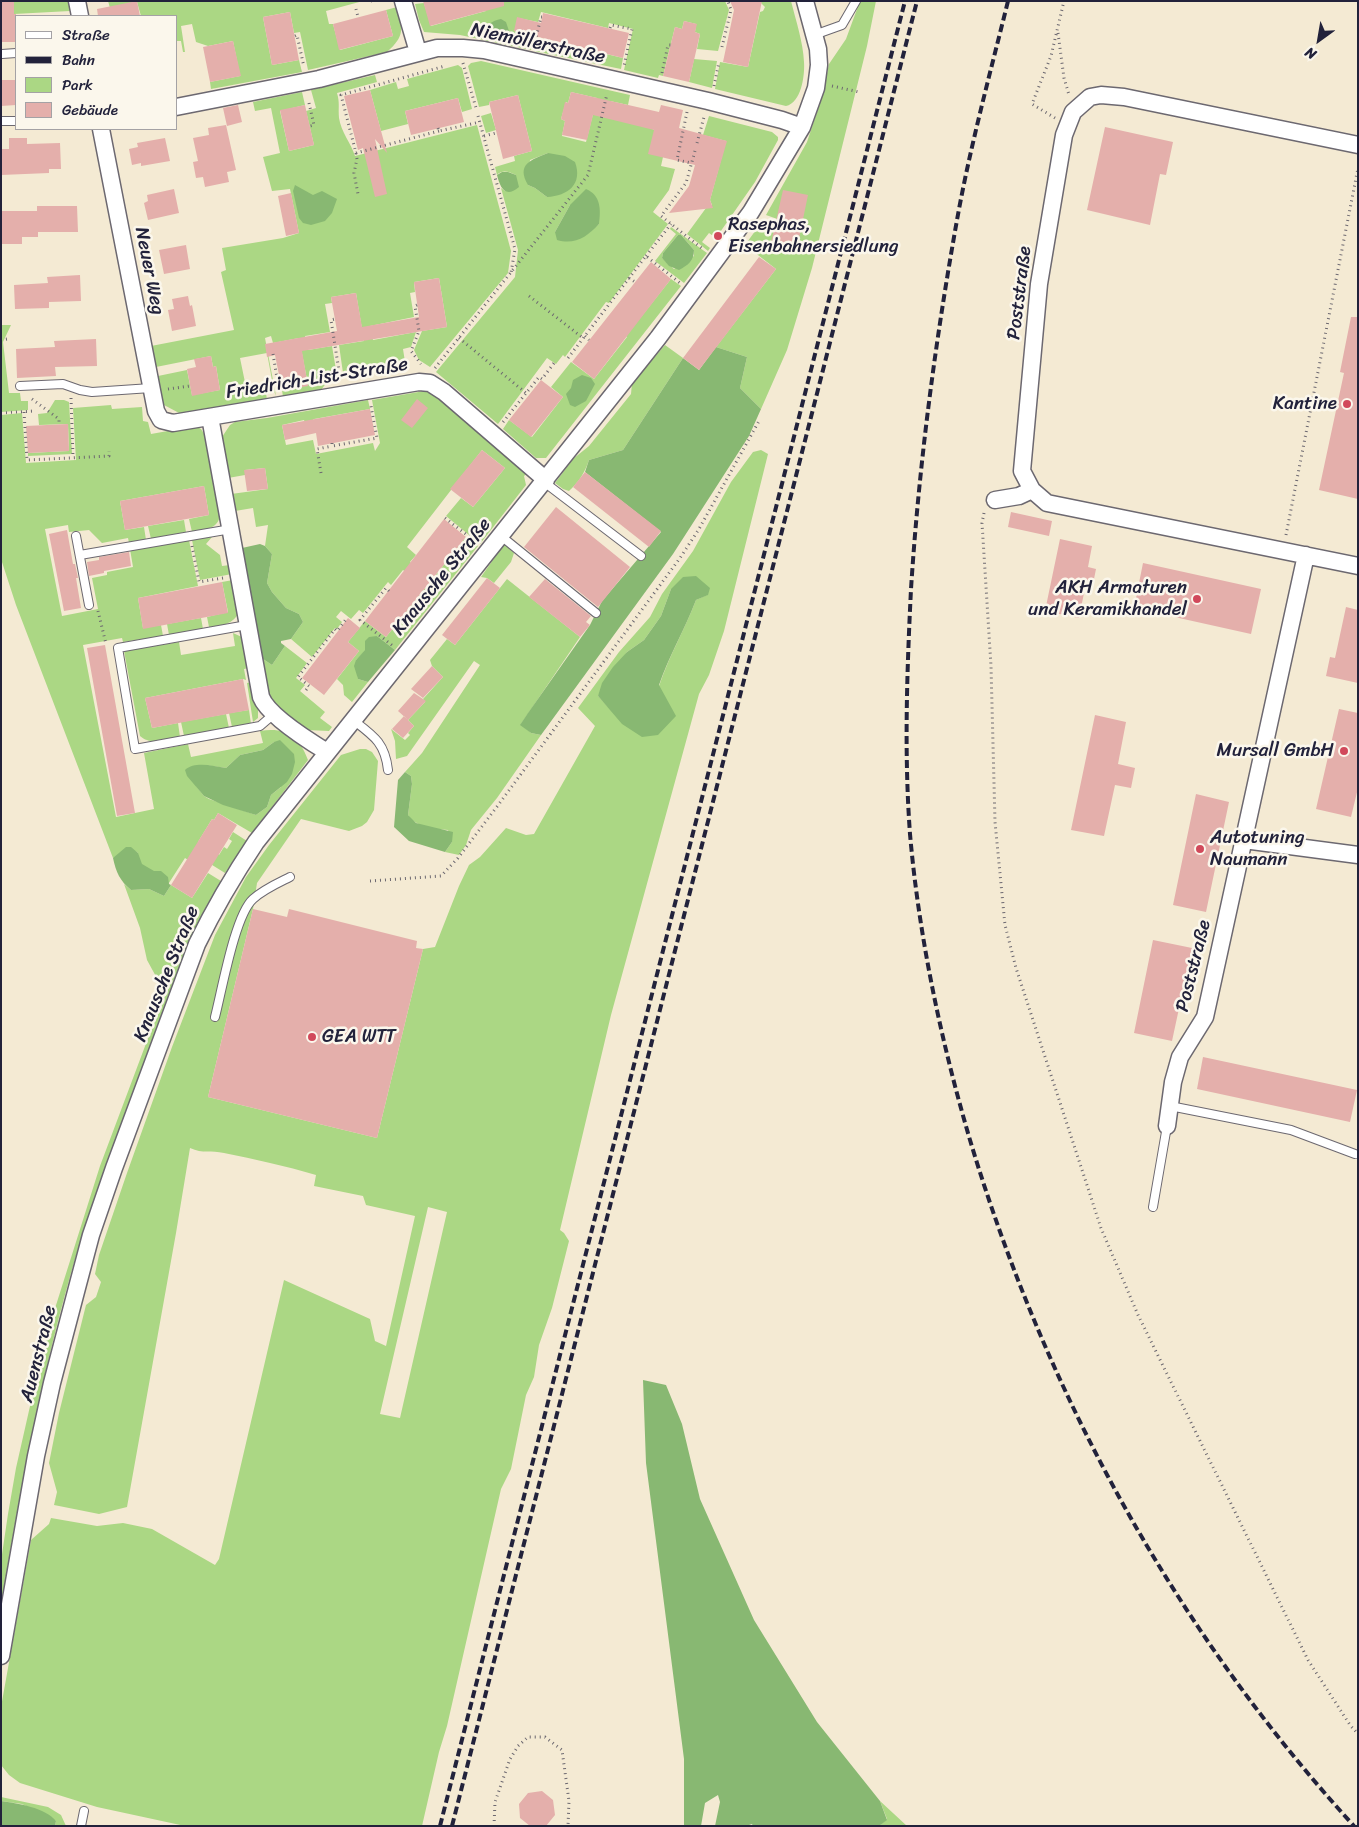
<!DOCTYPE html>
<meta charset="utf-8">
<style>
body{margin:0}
#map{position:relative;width:1359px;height:1827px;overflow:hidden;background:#f4ead3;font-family:Sriracha,sans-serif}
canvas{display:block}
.frame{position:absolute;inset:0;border:2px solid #22223b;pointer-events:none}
.legend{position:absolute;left:15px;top:15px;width:162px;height:115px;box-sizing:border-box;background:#fbf7ec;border:1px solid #a4a2a5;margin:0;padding:6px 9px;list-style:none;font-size:15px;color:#22223b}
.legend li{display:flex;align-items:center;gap:10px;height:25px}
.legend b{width:25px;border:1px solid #a4a2a5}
.north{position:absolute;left:1294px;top:15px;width:50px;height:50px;-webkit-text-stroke:4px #fbf7ec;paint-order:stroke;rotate:212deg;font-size:14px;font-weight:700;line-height:20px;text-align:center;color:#22223b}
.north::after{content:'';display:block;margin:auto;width:18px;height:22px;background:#22223b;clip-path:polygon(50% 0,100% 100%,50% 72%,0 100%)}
</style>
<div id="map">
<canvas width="1359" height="1827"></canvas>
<div class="frame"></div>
<ul class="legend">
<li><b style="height:6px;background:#fff"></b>Straße</li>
<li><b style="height:6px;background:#22223b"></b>Bahn</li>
<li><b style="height:14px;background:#abd784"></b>Park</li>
<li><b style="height:14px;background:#e4afab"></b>Gebäude</li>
</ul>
<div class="north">N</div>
</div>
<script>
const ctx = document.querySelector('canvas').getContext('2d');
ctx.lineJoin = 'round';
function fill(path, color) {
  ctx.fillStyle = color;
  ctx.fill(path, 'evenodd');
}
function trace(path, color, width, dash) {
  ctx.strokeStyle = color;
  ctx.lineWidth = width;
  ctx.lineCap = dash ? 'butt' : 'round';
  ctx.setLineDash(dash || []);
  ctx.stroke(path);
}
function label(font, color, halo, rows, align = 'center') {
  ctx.font = font + ' Sriracha,sans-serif';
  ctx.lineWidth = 5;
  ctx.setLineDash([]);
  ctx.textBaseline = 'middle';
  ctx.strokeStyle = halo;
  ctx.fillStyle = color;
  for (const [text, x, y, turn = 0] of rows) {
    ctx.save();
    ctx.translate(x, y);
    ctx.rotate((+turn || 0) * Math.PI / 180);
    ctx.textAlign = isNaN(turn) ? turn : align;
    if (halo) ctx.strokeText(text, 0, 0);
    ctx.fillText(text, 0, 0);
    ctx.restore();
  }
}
const green = new Path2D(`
 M1,1h67l2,10 -56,3v-11z
 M108,1h255l-37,10 3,13h4l7,26 53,-14 -7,-26 11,-3c6,22 8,29 -10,45l-79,18 -8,-38 -6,1 -4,-21 -27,5 9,48 27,-5 3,12 -91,17 -1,-7 30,-6 -7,-35 -25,5 -12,-4 -4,-18 -11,2 4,26h-2l-2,-11h-5v-25h-35l-4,-14 -27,6z
 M483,1h242l4,9 -11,41 -21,-2 3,-15 -5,-2 1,-8 -12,-3 -2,8 -7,-2 -12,49 -4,-1 -1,3 -34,-8 9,-41 -24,-6 -1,5 -67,-16 -3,10 -20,-4 17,18 -4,14 -71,-15 -36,-3 -5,-12 -4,-16 9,-1 7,23 55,-15z
 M759,1h32c5,20 12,41 13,61 1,14 -3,41 -18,44l-71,-17 5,-27 28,5 12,-55 3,-1 2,-4z
 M860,1h16l-9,45 -55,222 -25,82 -26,59 -21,-21 7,-31 -31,-10 60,-78 -31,-24 16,-22 20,7 2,-9 -17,-6 41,-73 15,-45 7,-33 17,-25z
 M538,38l42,10 -2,12 -44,-9z
 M585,49l38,9 -2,11 -39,-8z
 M694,59l23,2 -5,27 -23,-6z
 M481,61l149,34 -2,10 -18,-4 44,29 9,27 -2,9 14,3 -6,21 -16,22 15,12 -59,79 -3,-1 -41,55 -2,-2 -7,9 -9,-6 -49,66 -62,-52 79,-95 3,-27 -17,-62 4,3 11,-16c-7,-3 -13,-6 -19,0l-2,-8 20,-6 -1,-5 18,-5 -14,-56 -29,7v3l-10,2 -11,-41 3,-3zM571,92l26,6 -11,44 -24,-6 3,-15 -4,-2 5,-17 2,1zM548,153l-1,44 -12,-9 -7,-3 2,-25zM570,205l29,19 -13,11 -31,-3z
 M458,65l4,3 10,41 -10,3 -4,-14 -53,13 3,13 -27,7 -11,-41 26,-8 2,7 11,-3 -2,-7z
 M375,75l2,7 -40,11c3,10 1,15 2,25 2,14 12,25 16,38l122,-31 34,126 -3,22 -78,94 -11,-7 -5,-10 8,-19 25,-4 -8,-49 -25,4 1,10 -5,1 4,24 -44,9 3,14 43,-8 -5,15 -8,2 2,13 -62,11 -4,-28 25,-4 -8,-48 -25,4 1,6 -7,1 5,28 -25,4 3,14 24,-4 4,24 -15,20 -38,7 -1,-7 26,-5 -9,-47 -26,5 -2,-7 -6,2 11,58 -2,-5 -7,-38 -27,5 7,34 4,3 15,-2 1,7 -86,14 -17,-9 -3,-7 -3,-22 29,-6 5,25 28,-5 -4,-24 -3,1 -2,-11 -55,11 -5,-21 83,-16 -13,-58 5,-2 -4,-22 61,-10 16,-5 -9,-44 -18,2 -9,-34 17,-4 -9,-45 -16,3 -2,-9 49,-10 3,13 -25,6 9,40 25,-6 -8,-34 10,-3 -5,-18z
 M491,113l5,17 -10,3 -5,-17z
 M709,116l63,16 6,5v3l-23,42 -39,56 -7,-5 -7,9 8,6 -2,3 -21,-17 19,-26 6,-3 -2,-5 16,-59 -23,-6z
 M671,227l36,26 -23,30 -29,-22 21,-27 -6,-5zM678,235h3l13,15v6l-20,13 -12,-11 1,-5z
 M671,279l10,7 -135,172h-10l-33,-29 6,-9 23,17 31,-40 -12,-10 20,-25 23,17 33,-42 -6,-5 19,-14z
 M1,325h10l-8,17 6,51h11l1,8h7v9l-27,2z
 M665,345l18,13 -60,92 -34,10c-4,12 -10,22 -20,31l-6,-2 -8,-6 18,-24 16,-13 42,-52 1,-11z
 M430,390l97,83 -3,3 2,9 -46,59 -34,-28 15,-18 12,9 32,-39 -23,-18 -75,97 9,8 -6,7 8,7 -6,8 -9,-7 -12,15 -3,-3 -25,31 -4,-3 -8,9 -10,-8 -5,6 6,5 -5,7 -2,-1 -23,29 -21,-18 12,-17 -4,-8 -13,-6 -14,-16 -5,-9 5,-29 -7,-8 3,-21 -12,2 -3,-19 -18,3 -4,-17 37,-5 -3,-21 -20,2v5l-17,3 -6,-41 8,-12 5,-3 32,-4 101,-18 2,9 -56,10 -8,6 -2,-5 -22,5 4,20 27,-5 3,14 57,-11 2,8 5,-8 -8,-43z
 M55,400h9l5,2 3,52 -44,2v-3l41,-2 -1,-27 -29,1 -1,-11 9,-1z
 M111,405l1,4 30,-2 1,14 5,1 3,12 45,-8 5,3 6,9 13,77c-2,15 -16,14 -28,17l-3,-13 20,-4 -5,-29 -84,15 5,29 19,-3 2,13 -17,3 -1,-5 -26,5 -13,-13 -20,2 -1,-7 -23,4 17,87 36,-7 -6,-31 15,-3v-3l26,-5 -3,-18 59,-9 9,46 -60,12 5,30 18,-3 2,11 -40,6 -1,-4 -39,7 33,172 38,-8 -10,-56 44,-9 3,13 72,-14 -3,-12c26,-4 39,5 48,29l-56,73 -34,-20 -4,7 -2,-1 -14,23 20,12 1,1 5,-8 3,2 5,-8 -3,-2 4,-7 14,9 -22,32 -29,-18 -5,7 -6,-4 -18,28 -32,-20 3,-13 -3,-2 -22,7 -97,-253 -15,-46v-144l21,-2 4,50 50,-3 -3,-52zM274,742l7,45 -10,8 -4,12 -11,8 -47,-16 -5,-3 -8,-10 9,-21 21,3 14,-13 23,-5z
 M761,450l7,4 -44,177 -15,44 -10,19 -88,321 -51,215 4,3 5,8 -17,67 -13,37 -5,32 -8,18 -15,74 -10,20 -54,237 -8,26 -17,74h-237l-88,-19 -77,-24 -11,-8 -8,-10v-58l30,-167 18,-16 2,-6 46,8 26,-3 29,6 63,36 4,-6 65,-279 86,39 5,22 11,5 29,-130 -49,-11 -3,-9 -49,-10 2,-11c-31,-9 -61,-16 -92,-22 -13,-3 -21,1 -34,-5l-14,85 -49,274 -28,7 -45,-9 3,-13 -8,-29 10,-50 27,-108 10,-8 5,-15 -6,-8 4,-19 28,-82 45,-126 43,-112 31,-58 23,-32 72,-90 19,-6h6l6,3 6,9 -4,49 -7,12 -5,4 -13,5 -48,-12 -44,64 -4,26 -45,188 169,41 46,-189 12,-2 24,-61 10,-21 11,-8 26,-29 20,7 8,-1 61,-108 -17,-18 41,-56 31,-35 12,-23 31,-43 38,-69 22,-30zM671,589l36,6 -11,5c-11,29 -27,56 -37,86l-51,21 -10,-11 29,-44 17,-12 17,-24zM428,1207l19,5 -47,206 -20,-4z
 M184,520l2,12 -35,7 -3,-13z
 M206,537h6l-6,7 14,11 2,11 8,-1 2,9 -32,6 -8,-40z
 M466,537l12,9 -83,104 -18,-14 -15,18 -6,6 2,19 10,3 -16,20 -8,-7 -1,-10 -6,-6 22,-28 -11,-9 17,-21 21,16z
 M504,544l10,9 -3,9 -17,21 -7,-5 -6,-1z
 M507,579l73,58 -59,87 10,9 10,2 -44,63 -26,32 -5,15 -7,10 -14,-3 7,-10 -4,-12c-13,-1 -33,-3 -40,-15l4,-31 -1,-8 -6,-4 17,-19 58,-88 -6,-4 -67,95 -11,3 -1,-18 -4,-12 14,11 5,-5 -2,-2 6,-7 -6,-6 17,-18 -2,-3 20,-22 -11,-11 -2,-6 17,-21 8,6z
 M233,580l6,32c-6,13 -17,13 -30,15l-2,-10 21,-5 -6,-30z
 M201,618l2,11 -34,6 -2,-11z
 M233,633l11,5 5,30 -5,1 2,11 -3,-1 -98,19 7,30 26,-5 2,14c-13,2 -29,9 -40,-1l-16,-85 55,-9 2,13 54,-9z
 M285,646l22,17 -11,15 9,7 -5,6 25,21 -5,6 12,9 -3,4 -22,-1 -37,-27 -10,-46 12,8z
 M252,682l6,28v8l-5,4 -6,-39z
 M249,710l2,14 -19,3 -3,-14z
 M226,714l3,14 -45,8 -3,-14z
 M208,873l13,8c-35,64 -59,132 -84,201 -18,47 -36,95 -52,144 -39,124 -63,252 -84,380v-45l7,-47 8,-46 29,-128 55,-174 65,-173 -18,-33 -7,-32 -16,-44 7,6 18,-1 15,7 7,-11 21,13z
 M1,1797l47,10 13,8 5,11h-11l1,-5 -34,-17 -21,-3z
 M880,1801l27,25h-28l8,-7z`);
const forest = new Path2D(`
 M501,19l5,3 3,9 -4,10 -17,-1 -9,-5v-3c7,-5 13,-12 22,-13z
 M548,153l17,3 10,6c8,22 -7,34 -28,35l-12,-9 -7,-3c-12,-21 3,-25 20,-32z
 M502,172h6l8,3 3,12c-14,12 -19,0 -22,-12z
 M295,185l18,10 9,-4 15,8 -5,14 -7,8 -14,4 -8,-2 -4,-5 -6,-27z
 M586,189c15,6 15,21 13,35 -12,13 -24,21 -42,16l-2,-8 15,-27z
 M678,235h3l13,15c0,11 -6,15 -15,20l-10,-4 -7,-8 1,-5z
 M716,347l31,10 -7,31 21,21 -12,27 -76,118 -132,181 -10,-2 -11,-8 8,-12 62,-88 12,-24 59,-69 -76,-60 4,-12 34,-10 60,-92 16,12z
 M582,375l9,3 4,6 -9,17 -11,6 -5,-2 -4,-11 5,-6 2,-8z
 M260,544l5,2 7,8 -5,29 5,9 14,16 13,6 4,8 -12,17 -10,2v2l4,3 -13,19 -12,-8 -18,-109z
 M696,576l14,12 -2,7 -12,5c-11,29 -27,56 -37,85l17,31 -18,19 -16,2 -20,-13 -24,-28 4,-13 11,-16 14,-15 17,-12 17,-24 10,-27 12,-12z
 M377,636l18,14 -27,32 -10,-3 -4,-13 2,-6 9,-10v-9l4,-4z
 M280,740l14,14 1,8 -3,12 -5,8 -16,13 -4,12 -11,8 -33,-10 -19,-9 -17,-20 -2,-6c10,-9 28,-4 41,-2l14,-13 23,-5 11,-8z
 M405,772l6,4 1,8 -4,31 8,8 37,9 -1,10 -7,10 -36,-11 -15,-14 4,-47z
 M126,847h5l7,6 4,11 12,7h7l7,6 1,7 2,1 -7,11 -15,-7 -18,1c-11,-9 -15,-18 -18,-32z
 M643,1380l23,5 16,39 18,75 54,121 63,102 63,79 7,19 -8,6h-126l-1,-2 -6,2h-31l5,-24 -2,-7 -13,8 -4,23h-17v-67l-38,-296z
 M1,1801c16,2 45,7 55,20l-1,5h-54z`);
const building = new Path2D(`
 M1,1h13v13h2v28h-15z
 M137,1l3,15h-42l-1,-7z
 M423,1h81v5l-74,20z
 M730,1h32l-14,66 -25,-5 11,-52z
 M386,10l7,26 -54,14 -6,-26z
 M290,12l9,48 -27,5 -9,-48z
 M543,13l86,20 -6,25 -109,-27 3,-14 24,6z
 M684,21l13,3 -2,8 5,2 -11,48 -26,-6 12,-49 7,2z
 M233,41l8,35 -31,6 -7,-35z
 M1,80h15v25l-15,1z
 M370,90l17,63 -12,-14 12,55 -12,3 -12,-49 -5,2 -14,-54z
 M571,92l88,20 2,-7 22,5 -4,18 48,13 -17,59 3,8 -44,5 20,-27 6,-21 -47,-11 6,-24 -61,-15 -6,25 -25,-5 3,-14 -4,-2 4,-17 3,1z
 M518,95l14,56 -29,8 -14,-57z
 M458,98l6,24 -53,13 -6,-24z
 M238,105l4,17 -15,4 -4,-18z
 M305,105l9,40 -25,6 -9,-41z
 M226,125l10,45 -9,2 2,10 -24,5 -2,-10 -7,1 -3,-16 5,-1 -5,-23 16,-3 -1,-7z
 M1105,127l68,15 -7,33 -6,-1 -10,51 -63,-15z
 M9,138h18v6l33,-1 1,26h-12v4l-48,2v-26h8z
 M165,138l5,23 -29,5v-3l-9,2 -3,-16 9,-2 -1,-4z
 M174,189l5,24 -31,7 -4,-17 4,-2 -1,-6z
 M783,190l25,5 -11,53 -26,-5z
 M291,193l8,40 -13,3 -8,-40z
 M37,206h40l1,26h-40v5h-16v7h-21v-33h36z
 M186,245l4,24 -26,5 -5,-24z
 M759,257l17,12 -77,101 -16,-12z
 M651,262l20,17 -77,100 -22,-17z
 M80,275l1,26 -32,1v6l-34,1 -1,-24 34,-2 -1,-6z
 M439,278l8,49 -145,24 6,35 -26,4 -7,-35 -8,2 -2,-13 72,-13 -6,-34 25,-4 6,34 57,-10 -5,-35z
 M188,296l2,10 2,-1 4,21 -24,5 -4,-21 6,-1 -2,-10z
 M1351,317h7v182l-39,-9 25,-117 -4,-1z
 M96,339l1,27 -42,1 1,9 -39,2 -1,-29 39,-2 -1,-6z
 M211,356l2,11 3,-1 4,24 -28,6 -5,-27 9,-2 -2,-8z
 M541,380l22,17 -32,40 -22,-17z
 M417,399l11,9 -16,20 -11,-8z
 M370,409l5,26 -57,11 -2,-13 -31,7 -3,-15z
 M68,424l1,27 -41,2 -2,-27z
 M482,450l23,18 -32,39 -23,-18z
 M265,468l3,21 -21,2 -3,-21z
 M585,472l76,59 -12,16 -76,-60z
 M204,486l5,29 -84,15 -5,-29z
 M556,507l74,60 -32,40 -74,-60z
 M1011,512l41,9 -3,15 -41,-9z
 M444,519l22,18 -80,100 -21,-16z
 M67,530l6,34h2l3,14h-2l5,30 -17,3 -15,-77z
 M1060,539l32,7 -4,21 8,2 -4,20 -7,-1 -6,30 -34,-7z
 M129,552l2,14 -27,5v2l-15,3 -2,-14 12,-2v-3z
 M1143,563l118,26 -10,45 -117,-26z
 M487,578l13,10 -45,57 -13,-10z
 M545,579l46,37 -5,6 4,3 -10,12 -51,-40z
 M222,582l6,31 -85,16 -5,-31z
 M1346,607l12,3v73l-32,-7 4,-19 5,1z
 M348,618l12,10 -12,14 11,9 -35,44 -22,-17z
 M105,645l30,168 -18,3 -30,-168z
 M432,666l11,11 -20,21 -12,-9z
 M243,679l6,31 -97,18 -7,-30z
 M414,693l12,8 -18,19 -10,-9z
 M1339,709l19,4v75l-7,29 -35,-8z
 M1095,715l31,7 -8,42 17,4 -4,20 -16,-3 -11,51 -33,-6z
 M404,716l10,10 -11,12 -11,-9z
 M1196,794l33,8 -23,110 -33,-7z
 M218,813l19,12 -45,73 -21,-13 41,-66 2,1z
 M253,909l34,8 2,-8 128,32 -1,7 7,1 -46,189 -169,-41z
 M1153,940l39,8 -20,93 -38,-8z
 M1203,1057l154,33 -7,32 -153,-33z
 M542,1791l11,9 2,15 -9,11h-16l-10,-8 -1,-14 9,-11z`);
const path = new Path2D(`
 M372,1l2,4
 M356,9l2,8
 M610,28l1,-3 21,4 -8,37
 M1058,33l6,45 5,17
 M295,36l2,-1 7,32
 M534,46l7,-29h1
 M722,47l9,-37 -3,-9
 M581,56l1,-8
 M463,63l13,45
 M662,73l6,-28h3
 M714,86l5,-24
 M832,86l27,6
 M309,103l5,22 -4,1
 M687,112l-10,48 14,3
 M478,116l37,133 -4,24
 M1055,118l-23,-14 19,-48 13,-55
 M438,128l1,3 41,-9
 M439,131l-83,22 -15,-58 104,-29
 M484,136l12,-3
 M697,143l7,-26
 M695,151l-9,32 -25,33 43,34
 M356,153l1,6 -3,14 4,21
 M646,256l25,-32
 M629,278l6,4
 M529,296l54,42
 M417,305l-2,1 4,25 -8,20 10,13
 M585,336l4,4
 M459,338l67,55
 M1,340l6,-1
 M273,354l6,36
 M568,358l78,-102 34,27
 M435,368l153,-193 19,-81
 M332,380l7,-9 -8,-51 4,-1
 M168,389l22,-3
 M71,398l2,59
 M32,399l27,20v5
 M24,412l3,48 82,-4v-5
 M1,413l32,-2
 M503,422l36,-45 3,2 12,-16
 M332,443v3l45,-8 -6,-32
 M321,473l-4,-24 15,-3
 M984,513l-2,10 9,143 4,156 10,103 11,43 85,260 37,87 170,345 42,65 8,9
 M445,518l31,24
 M1286,535l72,-367
 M192,546l7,36 24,-4
 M389,591l-3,-3 -26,32 33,26
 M98,611l8,33
 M306,690l3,-4 -11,-9 37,-48 2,2 10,-13
 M370,881l71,-5 17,-18 41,-54 181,-246 19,-29 60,-108
 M494,1826l1,-24 15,-43 8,-13 10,-9h17l17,13 7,51 -1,25`);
const service = new Path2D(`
 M814,35l28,-10 14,-24
 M2,54l14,-1
 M1,121h15
 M20,386l43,-2 17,6 12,2 59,-4
 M544,482l97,74
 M76,536l13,69
 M501,536l95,77
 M80,555l151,-26
 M247,625l-129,23 17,101 125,-23 14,-12
 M353,720c21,16 32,23 35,50
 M215,1017c7,-27 20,-102 38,-118 11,-10 25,-16 37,-22
 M1170,1106l121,24 64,24
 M1153,1207l14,-81
 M81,1826l3,-15`);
const minor = new Path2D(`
 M77,1l3,15
 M403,1l15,51
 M176,107l143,-28 118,-31h26l21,2 224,51 74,19 20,7
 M101,129l55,282 5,9 12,3 246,-41 11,1 14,9 102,88
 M1358,145l-234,-48 -23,-2 -11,2 -17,15 -9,23 -25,149 -17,187 10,19 15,13 311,63
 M210,417l51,280c7,18 48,44 66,55
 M995,500l24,-4 13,-6
 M1244,840l114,15
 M1167,1126l6,-44 7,-25 25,-40 101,-462
 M1,1656l35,-200 16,-73 26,-99 13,-49 23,-67 83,-224c17,-35 37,-69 59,-102l402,-504 93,-126 51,-85 14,-39 3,-23 -1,-16 -13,-48`);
const rail = new Path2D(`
 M1008,1c-18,73 -38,146 -51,219 -22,123 -38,245 -46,369 -4,81 -7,164 -1,245 9,103 31,207 60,306 76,254 205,490 384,686
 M440,1826l465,-1825
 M452,1826l465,-1825`);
const markers = [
 [718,236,5,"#d1495b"],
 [1347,404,5,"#d1495b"],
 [1197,599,5,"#d1495b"],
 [1344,751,5,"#d1495b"],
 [1200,849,5,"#d1495b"],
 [312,1037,5,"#d1495b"]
];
const streetNames = [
 ["Niemöllerstraße",538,44,12],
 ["Neuer Weg",149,271,79],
 ["Poststraße",1020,293,-83],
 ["Friedrich-List-Straße",317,379,-9],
 ["Knausche Straße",442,577,-51],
 ["Poststraße",1194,966,-76],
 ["Knausche Straße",167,974,-68],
 ["Auenstraße",39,1354,-76]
];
const poiNames = [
 ["Rasephas,",728,225],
 ["Eisenbahnersiedlung",728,247],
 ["Kantine",1337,404,"right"],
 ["AKH Armaturen",1187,588,"right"],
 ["und Keramikhandel",1187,610,"right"],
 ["Mursall GmbH",1334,751,"right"],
 ["Autotuning",1210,838],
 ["Naumann",1210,860],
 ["GEA WTT",322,1037]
];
fill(green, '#abd784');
fill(forest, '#88b872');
fill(building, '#e4afab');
trace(service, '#6c6870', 10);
trace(minor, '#6c6870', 19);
trace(path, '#6c6870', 3, [1, 4]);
trace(service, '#fff', 8);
trace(minor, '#fff', 16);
trace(rail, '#22223b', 4, [8, 4]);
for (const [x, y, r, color] of markers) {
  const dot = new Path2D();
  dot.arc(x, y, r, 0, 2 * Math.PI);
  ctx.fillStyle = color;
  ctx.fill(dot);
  trace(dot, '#fbf7ec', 2);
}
label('19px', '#22223b', '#fbf7ec', streetNames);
label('19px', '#22223b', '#fbf7ec', poiNames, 'left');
</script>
